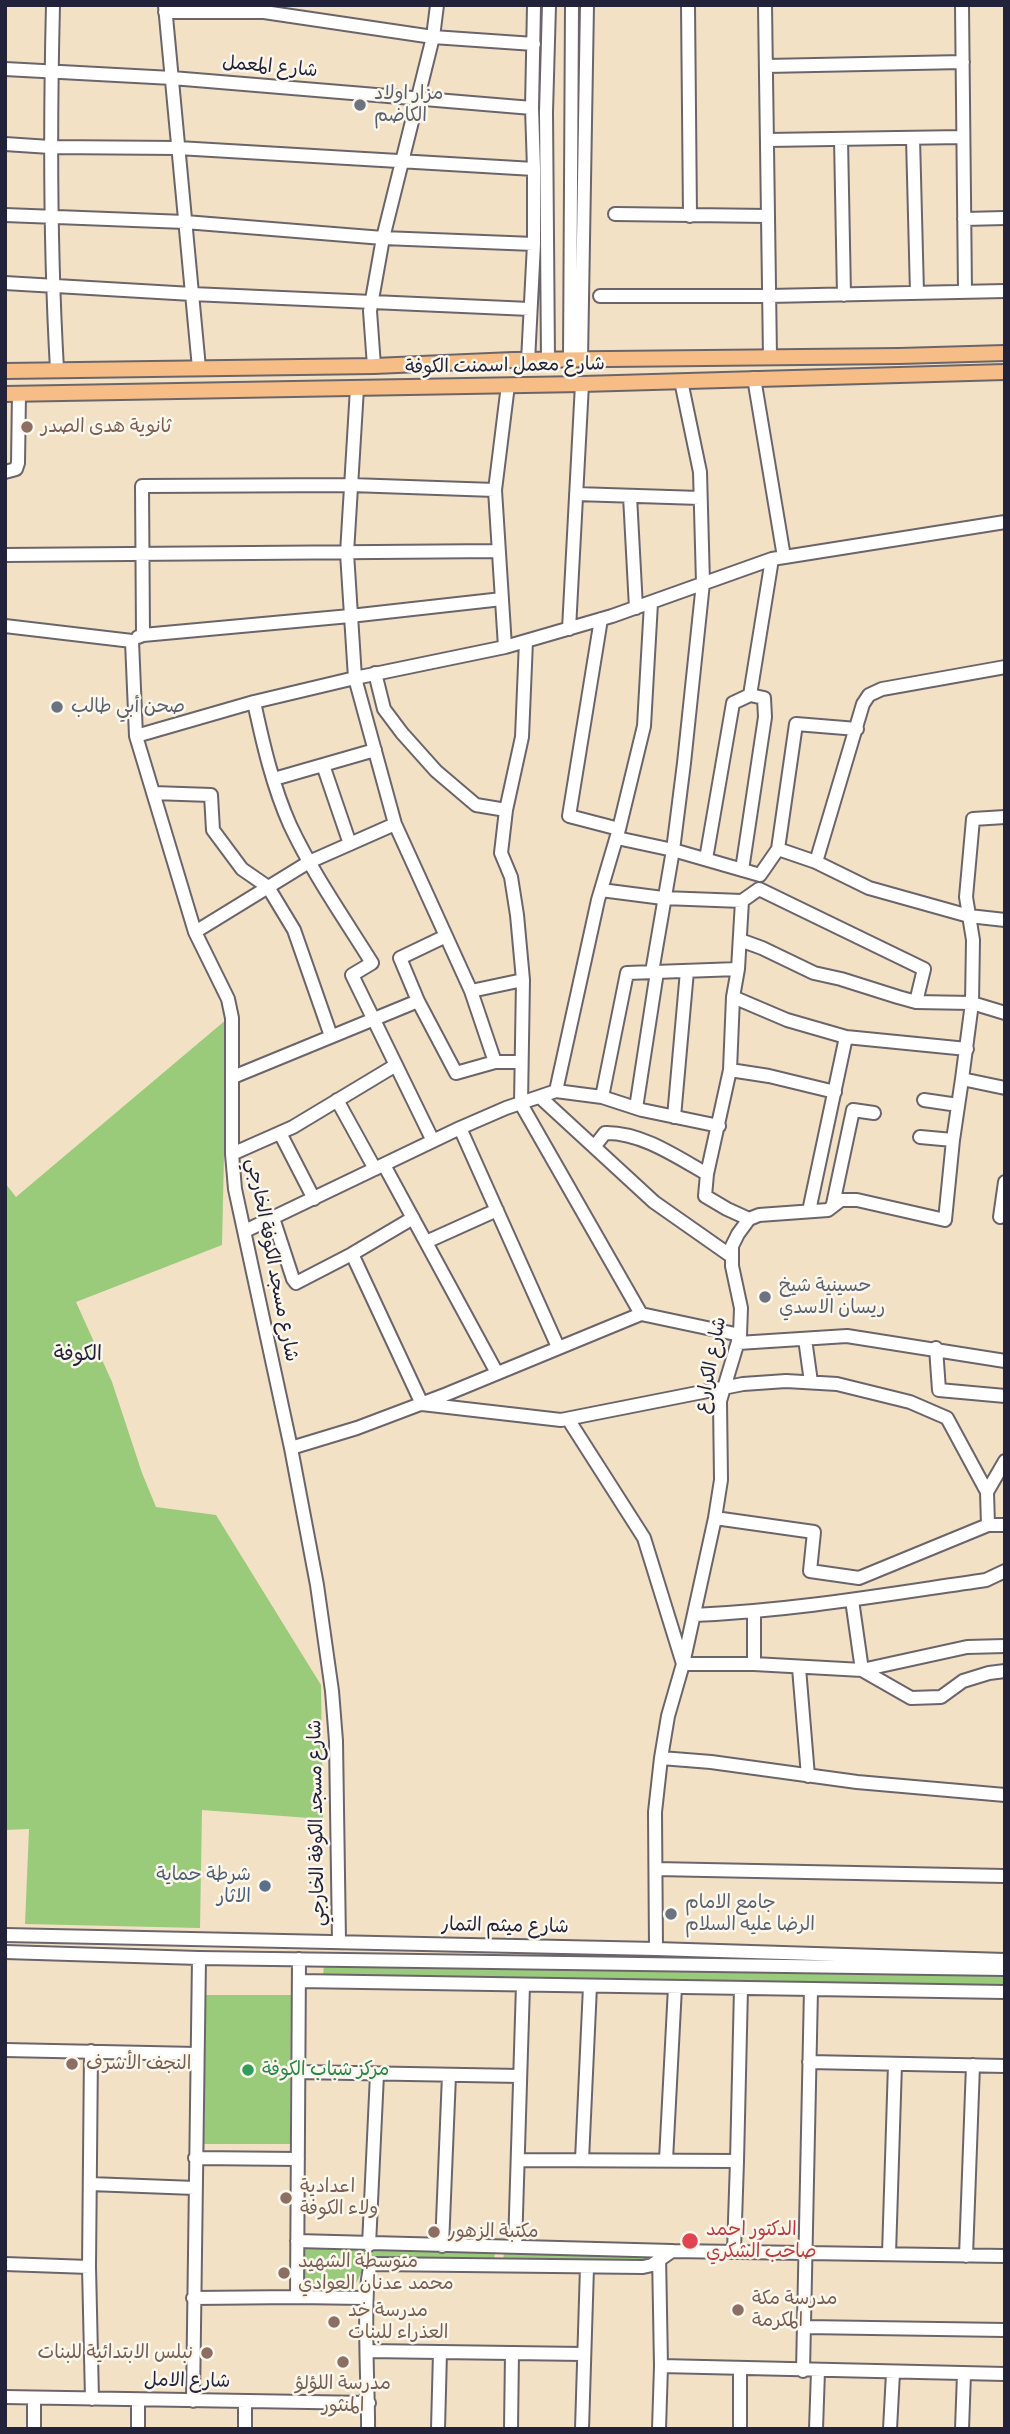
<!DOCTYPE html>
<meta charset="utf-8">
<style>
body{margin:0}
#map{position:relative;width:1010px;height:2434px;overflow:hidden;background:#f2e1c5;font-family:"Patrick Hand",sans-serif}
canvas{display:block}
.frame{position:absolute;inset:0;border:7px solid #22223b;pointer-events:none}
</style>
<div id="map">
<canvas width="1010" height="2434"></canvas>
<div class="frame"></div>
</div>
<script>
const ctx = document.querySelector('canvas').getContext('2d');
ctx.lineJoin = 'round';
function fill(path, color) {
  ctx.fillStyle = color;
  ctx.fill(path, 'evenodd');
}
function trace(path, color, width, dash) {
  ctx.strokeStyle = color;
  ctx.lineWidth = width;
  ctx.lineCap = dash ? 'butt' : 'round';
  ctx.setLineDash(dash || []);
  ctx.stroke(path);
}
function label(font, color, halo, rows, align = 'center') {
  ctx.font = font + ' "Patrick Hand","Playpen Sans Arabic",sans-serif';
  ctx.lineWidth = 5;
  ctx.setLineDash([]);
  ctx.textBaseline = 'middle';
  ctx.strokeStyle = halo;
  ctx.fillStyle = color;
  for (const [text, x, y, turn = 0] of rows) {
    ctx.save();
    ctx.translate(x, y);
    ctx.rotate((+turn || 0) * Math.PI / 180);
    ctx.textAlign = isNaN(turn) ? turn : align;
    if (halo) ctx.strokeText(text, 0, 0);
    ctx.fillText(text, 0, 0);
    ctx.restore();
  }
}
const green = new Path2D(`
 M227,1019l-5,226 -146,57 36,80 30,91 14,34 60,8 105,170 2,134 -121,-9 -2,118 -175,-4 4,-95 -24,1v-647l11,14z
 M324,1962l681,11v16l-682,-11z
 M206,1995h85l-1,149h-86z
 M306,2245l189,5 -1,13 -128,-1 -11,24 -8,5 -41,-2 -4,-2 1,-39z
 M504,2251l141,2v11l-142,-1z`);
const minor = new Path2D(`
 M53,5c-3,122 -3,243 4,364
 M688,5l2,211
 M765,5l5,352
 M962,5l3,287
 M165,6l34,362
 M165,12h99l169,25 101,7
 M766,66l197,-4
 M5,69l167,9 360,30
 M913,138l4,155
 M841,139l3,156
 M767,140l196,-3
 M5,144l45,3 128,1 356,21
 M615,214l153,2
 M5,215l180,7 198,16 151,6
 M964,219l41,-1
 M5,283l187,11 338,15
 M600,296h169l236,-5
 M581,359l6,-354
 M548,360l-2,-248 3,-107
 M570,360l2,-355
 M528,361l6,-117v-75l-2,-61 2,-103
 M374,366l-4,-55 13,-73 50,-201 4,-32
 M754,378l30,179
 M357,388l-10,165 8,125 40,146 76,167 24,71
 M5,472l11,-3 2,-6 1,-69
 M576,494l124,4
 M630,496l6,112
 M5,555l494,-4
 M601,619l-32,197 50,13
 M5,626l127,15
 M569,629l13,-245
 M143,635l-1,-149 209,-1 144,5
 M138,637l5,-2 207,-19 152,-17
 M132,641l4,95 59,196 33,67 4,19v136l3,35 56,259 26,137 15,106 4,50 3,200
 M526,641l-4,96 -16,73 -5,43 10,24 6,38 6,65 -2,124 120,210 99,21
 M505,647l-10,-157 13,-105
 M1005,667l-123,22 -13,6 -6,9 -47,158 53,26 100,28 36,4
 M375,673l9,36 18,24 34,38 40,34 30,5
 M254,702c9,42 19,85 36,123 23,49 54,93 82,138l-20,12 81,166
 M136,736l118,-34 101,-24 150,-31 107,-31 160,-57 233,-37
 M323,765l27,79
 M274,779l101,-29
 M153,793l58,2 2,35 29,39 26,18 26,43 37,106
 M617,838l56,12 87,25 18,-26 38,13
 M778,849l18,-125 61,5
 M706,859l27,-156 17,-8 22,-136
 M742,870l23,-153 -1,-19 -14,-3
 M601,890l62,8 79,3 17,-12 165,80 -8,33
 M742,901l-4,68 -5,28 -3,73 -23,104 -2,22 22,13 22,10
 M195,932l114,-70 86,-38
 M446,936l-46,22 18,43 38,72 39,-11h25
 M740,940l22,8 52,25 27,6 57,18 18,5 56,1 33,10
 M652,972l21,-122 11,-87 19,-180 -3,-111 -19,-91
 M471,991l52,-11
 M733,997l54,23 59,17 121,12
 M730,1070l39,6 66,16
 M233,1077l185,-76
 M962,1079l10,-76 1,-63 -7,-43 7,-78 32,-2
 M556,1091l46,6 40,13 77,16
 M602,1097l25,-124 111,-4
 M541,1098l113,104 77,54
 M337,1100l38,69
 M924,1100l34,5
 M636,1108l21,-136
 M674,1117l13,-146
 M460,1128l98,219
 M280,1133l34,66
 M920,1137l33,3
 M594,1147l11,-14c36,-1 72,24 102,41
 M232,1154l61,-27 103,-62
 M384,1165l113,208
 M833,1204l20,-94 21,3
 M809,1211l37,-174
 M1000,1217l5,-35
 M273,1218l20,61 3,4 56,-29 61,-36
 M245,1231l215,-103 46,-20 50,-17 42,-191 21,-71 25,-103 7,-123
 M426,1242l71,-32
 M352,1254l70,150 139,16 182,-36 43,-3 51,3 73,18 37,16 40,74 1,33
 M805,1339l6,43
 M738,1343l109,-7 158,25
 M936,1348l3,42 66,6
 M568,1419l76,119 39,126h71l108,6 49,28 30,-1 22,-16 26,-8 16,-2
 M291,1448l66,-20 90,-34 194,-80
 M987,1492l18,-31
 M715,1518l99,14 -4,39 49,7 129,-53h17
 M852,1600l10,70 105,-23 38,-1
 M754,1612v52
 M694,1615c99,-4 195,-21 292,-35l19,-9
 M799,1668l9,108
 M661,1758l50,4 146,20 148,13
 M656,1869l349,7
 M5,1935l651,14 349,11
 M656,1949l-1,-137 6,-54 7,-42 15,-52 32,-146 6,-38 -1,-79 20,-66 1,-27 -9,-42v-20l6,-12 11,-15 10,-4 69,-5 13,-10h16l88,20 8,-80 9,-61 43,9
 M5,1952l194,6 806,11
 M299,1959l-2,338 68,1
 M299,1981l706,11
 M5,2050l192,4
 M91,2051l-2,216 3,132
 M809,2062l196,4
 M298,2072l222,4
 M195,2158l103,1
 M518,2160l219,1 -3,90
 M582,2160l8,-174
 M666,2160l9,-173
 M737,2161l4,-173
 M90,2184l105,4
 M297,2241l375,10 333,5
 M369,2245l8,-171
 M442,2246l7,-171
 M515,2247l8,-262
 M659,2254l2,112 -2,63
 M889,2254l6,-190
 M966,2256l7,-191
 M5,2264l84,3
 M193,2298l104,-1
 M805,2327l200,3
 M368,2351l215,3
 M661,2366l344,8
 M803,2371l8,-382
 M5,2397l364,6
 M193,2401l6,-443
 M34,2429v-31
 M138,2429v-29
 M245,2429v-28
 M368,2429c1,-27 -7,-152 4,-165l271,3 9,-2 20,-14
 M438,2429l2,-77
 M511,2429l1,-76
 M582,2429l5,-162
 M740,2429v-60
 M816,2429l2,-58
 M890,2429l3,-56
 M962,2429l2,-55`);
const major = new Path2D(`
 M5,371l369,-5 139,-6 386,-4 106,-3
 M5,394l577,-10 423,-12`);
const markers = [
 [360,105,7,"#6b7280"],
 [27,427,7,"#8d6e63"],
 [57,707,7,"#6b7280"],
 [765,1297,7,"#6b7280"],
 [265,1886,7,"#5c6f8a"],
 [671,1914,7,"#6b7280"],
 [72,2064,7,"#8d6e63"],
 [248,2070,7,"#2e9e5b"],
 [286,2198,7,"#8d6e63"],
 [434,2232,7,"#8d6e63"],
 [690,2241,9,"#e0444e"],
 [284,2273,7,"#8d6e63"],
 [738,2310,7,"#8d6e63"],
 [334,2322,7,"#8d6e63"],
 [207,2353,7,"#8d6e63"],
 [343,2362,7,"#8d6e63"]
];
const streetNames = [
 ["شارع المعمل",270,67,5],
 ["شارع معمل اسمنت الكوفة",505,366,-1],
 ["شارع مسجد الكوفة الخارجي",272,1260,79],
 ["شارع الكرار ع",711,1365,-79],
 ["شارع مسجد الكوفة الخارجي",317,1823,-91],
 ["شارع ميثم التمار",505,1926,1],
 ["شارع الامل",187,2381,1]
];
const worshipNames = [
 ["مزار اولاد",374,94],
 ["الكاضم",374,116],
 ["صحن أبي طالب",71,707],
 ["حسينية شيخ",779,1286],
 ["ريسان الاسدي",779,1308],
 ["جامع الامام",685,1903],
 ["الرضا عليه السلام",685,1925]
];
const educationNames = [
 ["ثانوية هدى الصدر",41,427],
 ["النجف الأشرف",86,2064],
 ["اعدادية",300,2187],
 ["ولاء الكوفة",300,2209],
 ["مكتبة الزهور",448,2232],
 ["متوسطة الشهيد",298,2262],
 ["محمد عدنان العوادي",298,2284],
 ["مدرسة مكة",752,2299],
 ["المكرمة",752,2321],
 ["مدرسة خد",348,2311],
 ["العذراء للبنات",348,2333],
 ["نبلس الابتدائية للبنات",193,2353,"right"],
 ["مدرسة اللؤلؤ",343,2384,"center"],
 ["المنثور",343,2406,"center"]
];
const serviceNames = [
 ["شرطة حماية",251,1875],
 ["الاثار",251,1897]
];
const leisureNames = [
 ["مركز شباب الكوفة",262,2070]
];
const healthNames = [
 ["الدكتور احمد",706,2230],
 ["صاحب الشكري",706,2252]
];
const neighbourhoodNames = [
 ["الكوفة",78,1354]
];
fill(green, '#9acb7b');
trace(minor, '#6b656b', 16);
trace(major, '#6b656b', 18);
trace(minor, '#fff', 12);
trace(major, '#f6be86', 14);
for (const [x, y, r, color] of markers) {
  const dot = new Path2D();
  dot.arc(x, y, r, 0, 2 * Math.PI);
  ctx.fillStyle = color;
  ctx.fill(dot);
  trace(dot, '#fbf7ec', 2.5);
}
label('19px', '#22223b', '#fbf7ec', streetNames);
label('19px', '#5b616d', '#fbf7ec', worshipNames, 'left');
label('19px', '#785e54', '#fbf7ec', educationNames, 'left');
label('19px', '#4e5e75', '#fbf7ec', serviceNames, 'right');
label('19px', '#27864d', '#fbf7ec', leisureNames, 'left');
label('19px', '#be3a42', '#fbf7ec', healthNames, 'left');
label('21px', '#22223b', '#fbf7ec', neighbourhoodNames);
</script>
